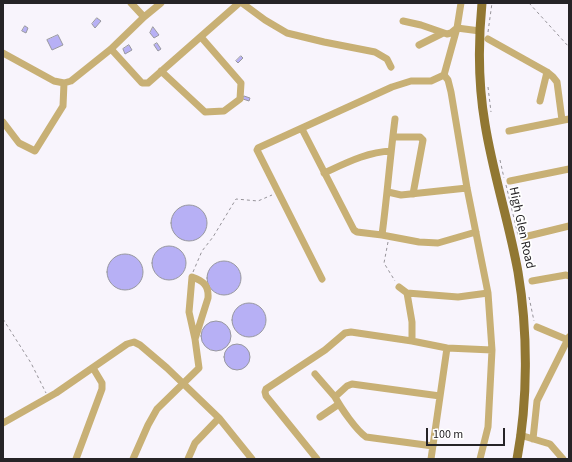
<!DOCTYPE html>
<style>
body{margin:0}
#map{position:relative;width:572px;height:462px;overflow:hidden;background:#f8f4fc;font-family:"Source Sans 3",sans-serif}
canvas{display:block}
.frame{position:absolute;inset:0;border:4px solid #262427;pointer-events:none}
.scale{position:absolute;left:426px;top:428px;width:79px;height:18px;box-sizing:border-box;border:2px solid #262427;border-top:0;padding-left:5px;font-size:12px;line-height:14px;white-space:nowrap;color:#262427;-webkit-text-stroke:3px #fff;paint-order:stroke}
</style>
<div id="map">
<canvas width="572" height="462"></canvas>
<div class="frame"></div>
<div class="scale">100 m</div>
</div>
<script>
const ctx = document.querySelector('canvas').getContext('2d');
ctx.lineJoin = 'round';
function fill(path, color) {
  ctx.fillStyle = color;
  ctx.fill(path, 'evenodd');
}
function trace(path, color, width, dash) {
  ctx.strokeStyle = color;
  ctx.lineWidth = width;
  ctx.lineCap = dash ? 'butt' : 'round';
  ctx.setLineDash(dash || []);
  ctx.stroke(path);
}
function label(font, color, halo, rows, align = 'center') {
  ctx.font = font + ' "Source Sans 3",sans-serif';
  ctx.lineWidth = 3.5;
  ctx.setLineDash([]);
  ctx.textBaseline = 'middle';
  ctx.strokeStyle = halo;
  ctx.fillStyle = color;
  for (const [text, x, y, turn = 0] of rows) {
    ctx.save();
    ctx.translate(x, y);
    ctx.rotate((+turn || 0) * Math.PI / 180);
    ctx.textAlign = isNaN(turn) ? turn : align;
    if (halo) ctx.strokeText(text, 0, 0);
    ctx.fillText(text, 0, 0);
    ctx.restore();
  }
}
const building = new Path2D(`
 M97,18l4,3 -6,7 -3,-4z
 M25,26l3,2 -2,5 -4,-2z
 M153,27l6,8 -5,3 -4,-5z
 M58,35l5,10 -11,5 -5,-10z
 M157,43l4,6 -3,2 -4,-6z
 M129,45l3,5 -7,4 -2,-5z
 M241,56l2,2 -5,5 -2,-2z
 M244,96l6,2 -1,3 -6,-2z
 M171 223a18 18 0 1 1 36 0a18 18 0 1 1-36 0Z
 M152 263a17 17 0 1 1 34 0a17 17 0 1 1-34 0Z
 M107 272a18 18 0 1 1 36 0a18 18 0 1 1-36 0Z
 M207 278a17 17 0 1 1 34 0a17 17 0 1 1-34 0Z
 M232 320a17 17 0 1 1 34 0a17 17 0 1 1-34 0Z
 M201 336a15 15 0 1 1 30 0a15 15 0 1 1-30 0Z
 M224 357a13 13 0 1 1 26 0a13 13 0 1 1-26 0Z`);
const path = new Path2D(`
 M529,3l40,44
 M488,32l4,-29
 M488,87l3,25
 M500,160l4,18
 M506,185l12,50
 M388,242l-4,21 11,18
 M193,272l9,-21 11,-14 23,-38 22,2 14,-6
 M529,297l5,24
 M3,319l28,44 15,30`);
const minor = new Path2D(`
 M131,3l13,14
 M242,3l23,17 22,13 37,9 51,10 12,7 4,8
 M403,21l18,4 26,9 4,-1 6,-5 23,3
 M488,39l59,33 6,5 4,5 5,38
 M419,45l24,-12
 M111,49l31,34h6l91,-80
 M3,53l51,28 10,2 7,-2 40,-32 33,-32 17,-14
 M161,71l44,41 19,-1 16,-12 1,-16 -40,-46
 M444,75l13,-47 4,-25
 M540,101l7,-29
 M3,122l16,21 16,8 28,-45 1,-23
 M302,129l52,101 3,2 25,3c5,-38 8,-77 13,-116
 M509,131l60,-12
 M393,137h27l3,3 -10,54
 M324,173c22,-10 43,-21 67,-22
 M510,181l59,-12
 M388,192l13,3 66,-7
 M382,235l37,7 19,1 38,-11
 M524,237l45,-11
 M322,279l-65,-129 1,-2 134,-61 19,-6h20l13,-6 4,5 3,12 16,96 21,105 4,57 -4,77 -8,32
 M532,281l34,-6 3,1
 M399,287l8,6 51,4 30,-4
 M407,293l5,29v19
 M537,327l31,13
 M315,374l20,23
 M320,417l19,-13
 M3,423l53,-30 71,-49 7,-2 6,3 27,23 52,50 33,41
 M520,435l30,9 13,15
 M533,439l4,-38 32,-64
 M433,446l-67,-9c-10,-7 -25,-29 -31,-40l12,-11 5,-2 88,12
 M76,459l26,-70v-6l-9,-15
 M133,459l15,-34 9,-16 42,-41 -4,-29 13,-41c1,-13 -5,-17 -16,-21l-3,35 6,27
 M188,459l7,-16 24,-25
 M317,459l-51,-63 -1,-4 1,-3 59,-39 20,-17 6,-1 61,9 35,7 45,2
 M431,459l16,-111`);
const major = new Path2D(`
 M482,3c-4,41 -4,80 3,121 8,50 24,98 33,148 10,59 10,129 -1,187`);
const streetNames = [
 ["High Glen Road",521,228,78]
];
fill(building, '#b7b0f5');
trace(building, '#98989f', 1);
trace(path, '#969399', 1, [3, 3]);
trace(minor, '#c8b075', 7);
trace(major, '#917732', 9);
label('13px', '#262427', '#fff', streetNames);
</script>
